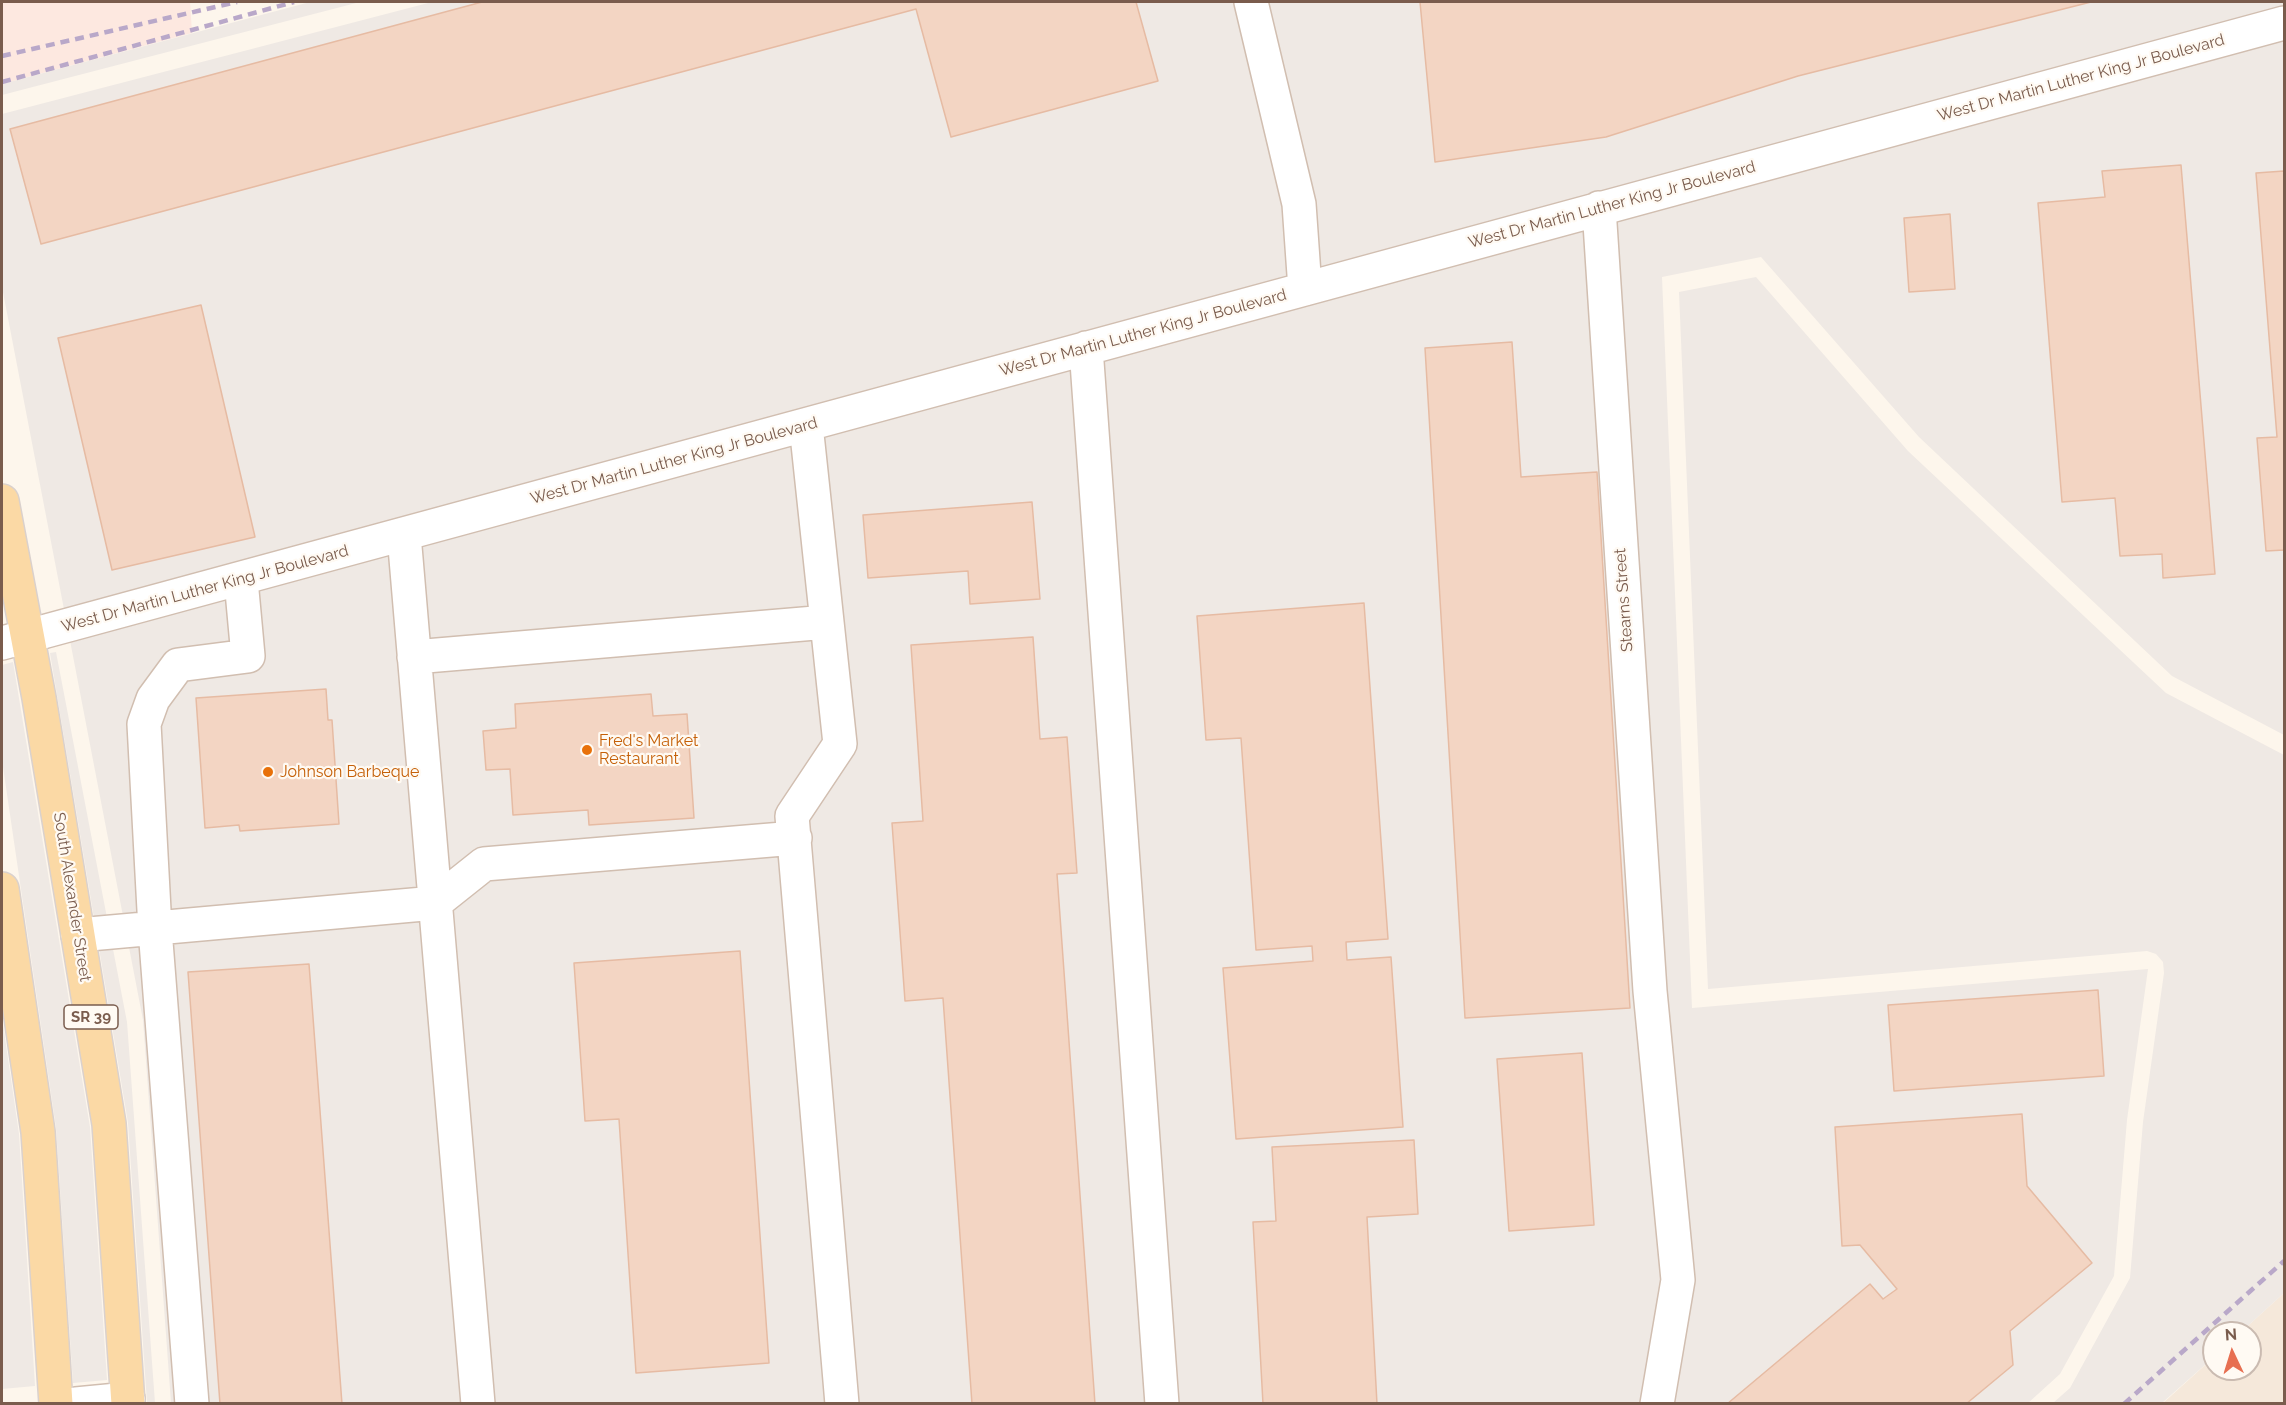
<!DOCTYPE html>
<style>
body{margin:0}
#map{position:relative;width:2286px;height:1405px;overflow:hidden;background:#fdf6ec;font-family:Raleway,sans-serif}
canvas{display:block}
.frame{position:absolute;inset:0;border:3px solid #7a5c4d;pointer-events:none}
.north{position:absolute;left:2202px;top:1321px;width:60px;height:60px;box-sizing:border-box;background:#fffaf3;border:2px solid #cabbb1;border-radius:50%;rotate:356deg;font-size:16px;font-weight:700;line-height:24px;text-align:center;color:#7a5c4d}
.north::after{content:'';display:block;margin:auto;width:21px;height:27px;background:#e76f51;clip-path:polygon(50% 0,100% 100%,50% 72%,0 100%)}
</style>
<div id="map">
<canvas width="2286" height="1405"></canvas>
<div class="frame"></div>
<div class="north">N</div>
</div>
<script>
const ctx = document.querySelector('canvas').getContext('2d');
ctx.lineJoin = 'round';
function fill(path, color) {
  ctx.fillStyle = color;
  ctx.fill(path, 'evenodd');
}
function trace(path, color, width, dash) {
  ctx.strokeStyle = color;
  ctx.lineWidth = width;
  ctx.lineCap = dash ? 'butt' : 'round';
  ctx.setLineDash(dash || []);
  ctx.stroke(path);
}
function label(font, color, halo, rows, align = 'center') {
  ctx.font = font + ' Raleway,sans-serif';
  ctx.lineWidth = 4.5;
  ctx.setLineDash([]);
  ctx.textBaseline = 'middle';
  ctx.strokeStyle = halo;
  ctx.fillStyle = color;
  for (const [text, x, y, turn = 0] of rows) {
    ctx.save();
    ctx.translate(x, y);
    ctx.rotate((+turn || 0) * Math.PI / 180);
    ctx.textAlign = isNaN(turn) ? turn : align;
    if (halo) ctx.strokeText(text, 0, 0);
    ctx.fillText(text, 0, 0);
    ctx.restore();
  }
}
const residential = new Path2D(`
 M2284,1293v110l-122,1 52,-47v12h36v-36h-10z`);
const commercial = new Path2D(`
 M2,2h188l2,31 -190,51z`);
const industrial = new Path2D(`
 M310,2h50l-358,93v-11z
 M432,2h1852v733l-112,-59 -253,-239 -158,-180 -99,20 30,731 456,-39 -21,151 -13,156 -54,98 -33,30 -1856,-1 -28,-383 -141,-733v-173z
 M1756,277l152,174 258,242 118,62v538l-44,40h-26v24l-52,46h-109l17,-15 60,-110 13,-156 21,-149 -1,-11 -7,-8 -9,-3 -439,38 -29,-697z
 M56,652l71,370 28,381h-8l-19,-280 -78,-470z
 M13,662l77,465 17,253 -34,3 -17,-255 -54,-368v-95z
 M2,1017l17,117 16,252 -33,3z`);
const building = new Path2D(`
 M482,2h654l22,79 -207,56 -35,-128 -875,235 -31,-115z
 M1420,2h671l-293,74 -192,61 -171,25z
 M2181,165l34,409 -52,4 -1,-24 -42,2 -5,-58 -53,4 -24,-299 67,-6 -3,-26z
 M2284,171v379l-18,1 -9,-113 20,-1 -21,-264z
 M1950,214l5,75 -46,3 -5,-74z
 M201,305l54,232 -143,33 -54,-232z
 M1512,342l9,135 76,-5 33,536 -165,10 -40,-670z
 M1032,502l8,97 -70,5 -2,-33 -100,7 -5,-63z
 M1364,603l24,336 -42,3 1,18 44,-3 12,170 -167,12 -13,-171 90,-7 -1,-15 -56,4 -15,-212 -35,2 -9,-124z
 M1033,637l7,102 27,-2 10,136 -20,1 38,530h-123l-29,-406 -38,3 -13,-178 31,-2 -12,-176z
 M326,689l2,31h4l7,104 -99,7 -1,-6 -34,3 -9,-130z
 M651,694l2,22 34,-2 7,104 -105,7 -1,-15 -75,5 -3,-46 -24,1 -3,-39 33,-3 -1,-24z
 M740,951l29,412 -133,10 -17,-254 -34,2 -11,-158z
 M309,964l33,440h-122l-32,-432z
 M2098,990l6,86 -210,15 -6,-86z
 M1582,1053l12,172 -85,6 -12,-172z
 M2022,1114l5,72 65,77 -82,68 3,34 -47,39h-239l143,-120 13,15 14,-10 -37,-44 -18,1 -7,-119z
 M1414,1140l4,74 -51,3 10,187h-114l-10,-182 23,-1 -4,-74z`);
const minor = new Path2D(`
 M1251,2l48,202 6,85
 M1599,208l51,783 28,289 -21,124
 M1086,348l76,1056
 M806,425l34,319 -48,72 50,588
 M404,535l74,869
 M2,643l2282,-620
 M414,657l413,-35
 M78,935l357,-32 49,-39 311,-26
 M76,1404l52,-5
 M192,1404l-37,-475 -11,-205 9,-25 25,-34 70,-9 -7,-76`);
const major = new Path2D(`
 M2,501l37,197 70,426 19,280
 M2,889l36,243 18,272`);
const rail = new Path2D(`
 M2,56l235,-54
 M2,82l292,-80
 M2124,1404l160,-143`);
const markers = [
 [587,750,6,"#e8710a"],
 [268,772,6,"#e8710a"]
];
const shields = [
 [91,1017,54]
];
const shieldNames = [
 ["SR 39",91,1017]
];
const streetNames = [
 ["West Dr Martin Luther King Jr Boulevard",2081,78,-15],
 ["West Dr Martin Luther King Jr Boulevard",1612,205,-15],
 ["West Dr Martin Luther King Jr Boulevard",1143,333,-15],
 ["West Dr Martin Luther King Jr Boulevard",674,461,-15],
 ["West Dr Martin Luther King Jr Boulevard",205,589,-15],
 ["Stearns Street",1624,600,-94],
 ["South Alexander Street",72,897,81]
];
const foodNames = [
 ["Fred's Market",599,741],
 ["Restaurant",599,759],
 ["Johnson Barbeque",280,772]
];
fill(residential, '#f5e8da');
fill(commercial, '#fde8e0');
fill(industrial, '#efe9e4');
fill(building, '#f3d5c3');
trace(building, '#e6bba3', 1.5);
trace(minor, '#d1beb0', 36);
trace(major, '#dad1cd', 36);
trace(minor, '#fff', 33);
trace(major, '#fbd9a5', 33);
trace(rail, '#b9a8c9', 4.5, [9, 6]);
for (const [x, y, r, color] of markers) {
  const dot = new Path2D();
  dot.arc(x, y, r, 0, 2 * Math.PI);
  ctx.fillStyle = color;
  ctx.fill(dot);
  trace(dot, '#fffaf3', 2);
}
for (const [x, y, w] of shields) {
  const box = new Path2D();
  box.roundRect(x - w / 2, y - 12, w, 24, 4.5);
  ctx.fillStyle = '#fffaf3';
  ctx.fill(box);
  trace(box, '#7a5c4d', 1.5);
}
label('bold 15px', '#7a5c4d', null, shieldNames);
label('16px', '#7a5c4d', '#fffaf3', streetNames);
label('16px', '#c56008', '#fffaf3', foodNames, 'left');
</script>
